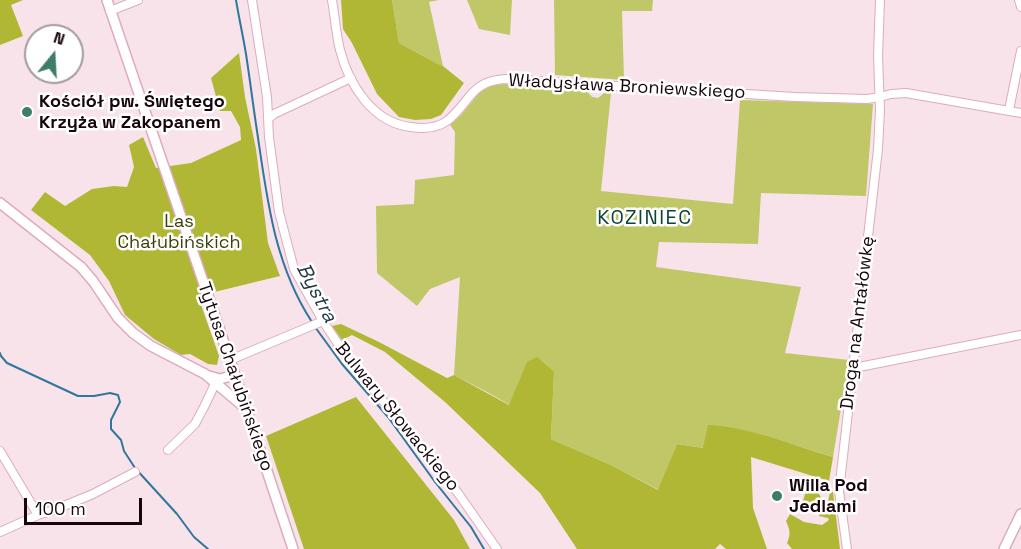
<!DOCTYPE html>
<meta charset="utf-8">
<style>
body{margin:0}
#map{position:relative;width:1021px;height:549px;overflow:hidden;background:#f9e3eb;font-family:"Space Grotesk",sans-serif}
canvas{display:block}
.north{position:absolute;left:24px;top:24px;width:60px;height:60px;box-sizing:border-box;background:#fff;border:2px solid #a29b9e;border-radius:50%;rotate:18deg;font-size:16px;font-weight:700;line-height:24px;text-align:center;color:#16050d}
.north::after{content:'';display:block;margin:auto;width:21px;height:27px;background:#3e7d6b;clip-path:polygon(50% 0,100% 100%,50% 72%,0 100%)}
.scale{position:absolute;left:24px;top:498px;width:118px;height:27px;box-sizing:border-box;border:3px solid #16050d;border-top:0;padding-left:8px;font-size:18px;line-height:21px;white-space:nowrap;color:#16050d;-webkit-text-stroke:4px #fff;paint-order:stroke}
</style>
<div id="map">
<canvas width="1021" height="549"></canvas>
<div class="north">N</div>
<div class="scale">100 m</div>
</div>
<script>
const ctx = document.querySelector('canvas').getContext('2d');
ctx.lineJoin = 'round';
function fill(path, color) {
  ctx.fillStyle = color;
  ctx.fill(path, 'evenodd');
}
function trace(path, color, width, dash) {
  ctx.strokeStyle = color;
  ctx.lineWidth = width;
  ctx.lineCap = dash ? 'butt' : 'round';
  ctx.setLineDash(dash || []);
  ctx.stroke(path);
}
function label(font, color, halo, rows, align = 'center') {
  ctx.font = font + ' "Space Grotesk",sans-serif';
  ctx.lineWidth = 5;
  ctx.setLineDash([]);
  ctx.textBaseline = 'middle';
  ctx.strokeStyle = halo;
  ctx.fillStyle = color;
  for (const [text, x, y, turn = 0] of rows) {
    ctx.save();
    ctx.translate(x, y);
    ctx.rotate((+turn || 0) * Math.PI / 180);
    ctx.textAlign = isNaN(turn) ? turn : align;
    if (halo) ctx.strokeText(text, 0, 0);
    ctx.fillText(text, 0, 0);
    ctx.restore();
  }
}
const green = new Path2D(`
 M392,0h47l-10,2 14,64 -7,-3 -37,-20z
 M467,0h45l-2,35 -31,-6z
 M554,0h99l-1,11h-30l2,69 -69,-5z
 M504,84l81,5 7,8 6,1 10,-8 3,3 -10,98 132,13 7,-104 133,4 -7,92 -105,-3 -3,51 -99,-2 -3,25 145,20 -16,66 64,7 -16,97 -64,-20 -66,11 -26,-4 -18,46 -46,-24 -62,-27 3,-67 -44,33 -23,-13 -33,-17 6,-98 -30,12 -13,17 -40,-33 -1,-67 38,-2 1,-24 39,-5 1,-43 -5,-7 11,-10 18,-22 11,-7z`);
const forest = new Path2D(`
 M0,0h23l-12,5 12,31 -23,9z
 M341,0h51l7,43 37,20 7,3 21,17 -23,32 -10,4 -16,1 -16,-3 -22,-23 -25,-51 -9,-14z
 M239,53l6,44 11,52 12,94 12,33 -82,20 21,60 -2,9 -9,-1 -18,-10 -9,1 -27,-16 -29,-24 -16,-34 -19,-26 -59,-45 14,-18 20,14 27,-17 22,-3 13,1 7,-20 -5,-22 14,-8 13,31 35,-5 50,-23 -1,-13 -9,-16h-11l-9,-33z
 M341,324l38,18 68,36 7,-3 55,30 18,-43 10,-5 17,15 -3,67 62,27 45,24 19,-46 26,4 5,-23c40,1 86,21 125,32l-4,24 -78,-24 2,51 14,41h-41l-6,-5 -5,5h-138l-37,-56 -95,-91 -60,-50 -33,-17 -10,5 -10,-14z
 M356,397l98,123 16,29h-166l-38,-113z
 M814,491c7,3 7,6 8,12l6,-1 2,-10h3l7,57h-48l-5,-6c4,-9 3,-13 -1,-22l4,-7 14,8 18,3 7,-5 -1,-2 -9,-2 1,-9 -8,3 -7,-3 -2,-6 2,-7z`);
const stream = new Path2D(`
 M236,0c3,18 7,36 10,54 4,26 7,51 11,77 10,67 17,133 55,191
 M315,327l27,37 46,53 47,65 36,45 13,22
 M0,353l1,3 6,7 71,33h16l16,-3 8,2 2,7 -9,18v9l10,11 3,11 11,17 42,46 17,23 14,12`);
const minor = new Path2D(`
 M252,0l15,97 2,40 10,75 15,57 29,52 21,32 114,140 39,56
 M332,0c3,17 4,34 8,50 9,35 33,73 71,77 13,2 26,1 36,-6 23,-18 23,-40 58,-42l290,18 72,2 13,-2 11,-3 15,-1 115,20
 M1019,0l2,7
 M110,11l28,-11
 M1009,110l12,-59
 M268,119l6,-5 77,-36
 M230,360l93,-39
 M854,368l167,-33
 M168,450l27,-26 9,-17 12,-25
 M0,451l38,64
 M0,532l38,-17 16,-5 39,-16 42,-22
 M847,549l-8,-58 39,-342 2,-39 -2,-54 2,-56`);
const tertiary = new Path2D(`
 M107,0l128,375 58,174
 M0,203l81,64 12,14 25,37 15,15 18,13 54,28 39,33
 M209,376l11,3 15,-4
 M1004,549l17,-35`);
const markers = [
 [27,112,6,"#3e7d6b"],
 [777,496,6,"#3e7d6b"]
];
const streetNames = [
 ["Władysława Broniewskiego",627,87,3],
 ["Droga na Antałówkę",858,323,-83],
 ["Tytusa Chałubińskiego",235,377,71],
 ["Bulwary Słowackiego",397,417,51]
];
const poiNames = [
 ["Kościół pw. Świętego",39,102],
 ["Krzyża w Zakopanem",39,123],
 ["Willa Pod",789,486],
 ["Jedlami",789,507]
];
const parkNames = [
 ["Las",179,222],
 ["Chałubińskich",179,243]
];
const neighbourhoodNames = [
 ["KOZINIEC",645,219]
];
const waterNames = [
 ["Bystra",316,293,62]
];
fill(green, '#c0c767');
fill(forest, '#b0b734');
trace(stream, '#31769b', 2);
trace(minor, '#deaabf', 10);
trace(tertiary, '#deaabf', 12);
trace(minor, '#fff', 8);
trace(tertiary, '#fff', 9);
for (const [x, y, r, color] of markers) {
  const dot = new Path2D();
  dot.arc(x, y, r, 0, 2 * Math.PI);
  ctx.fillStyle = color;
  ctx.fill(dot);
  trace(dot, '#fff', 2);
}
label('18px', '#16050d', '#fff', streetNames);
label('bold 18px', '#16050d', '#fff', poiNames, 'left');
label('18px', '#3c3f0a', '#fff', parkNames);
ctx.letterSpacing = '1.5px';
label('20px', '#0e4437', '#fff', neighbourhoodNames);
ctx.letterSpacing = '0px';
label('italic 20px', '#233a46', '#fff', waterNames);
</script>
